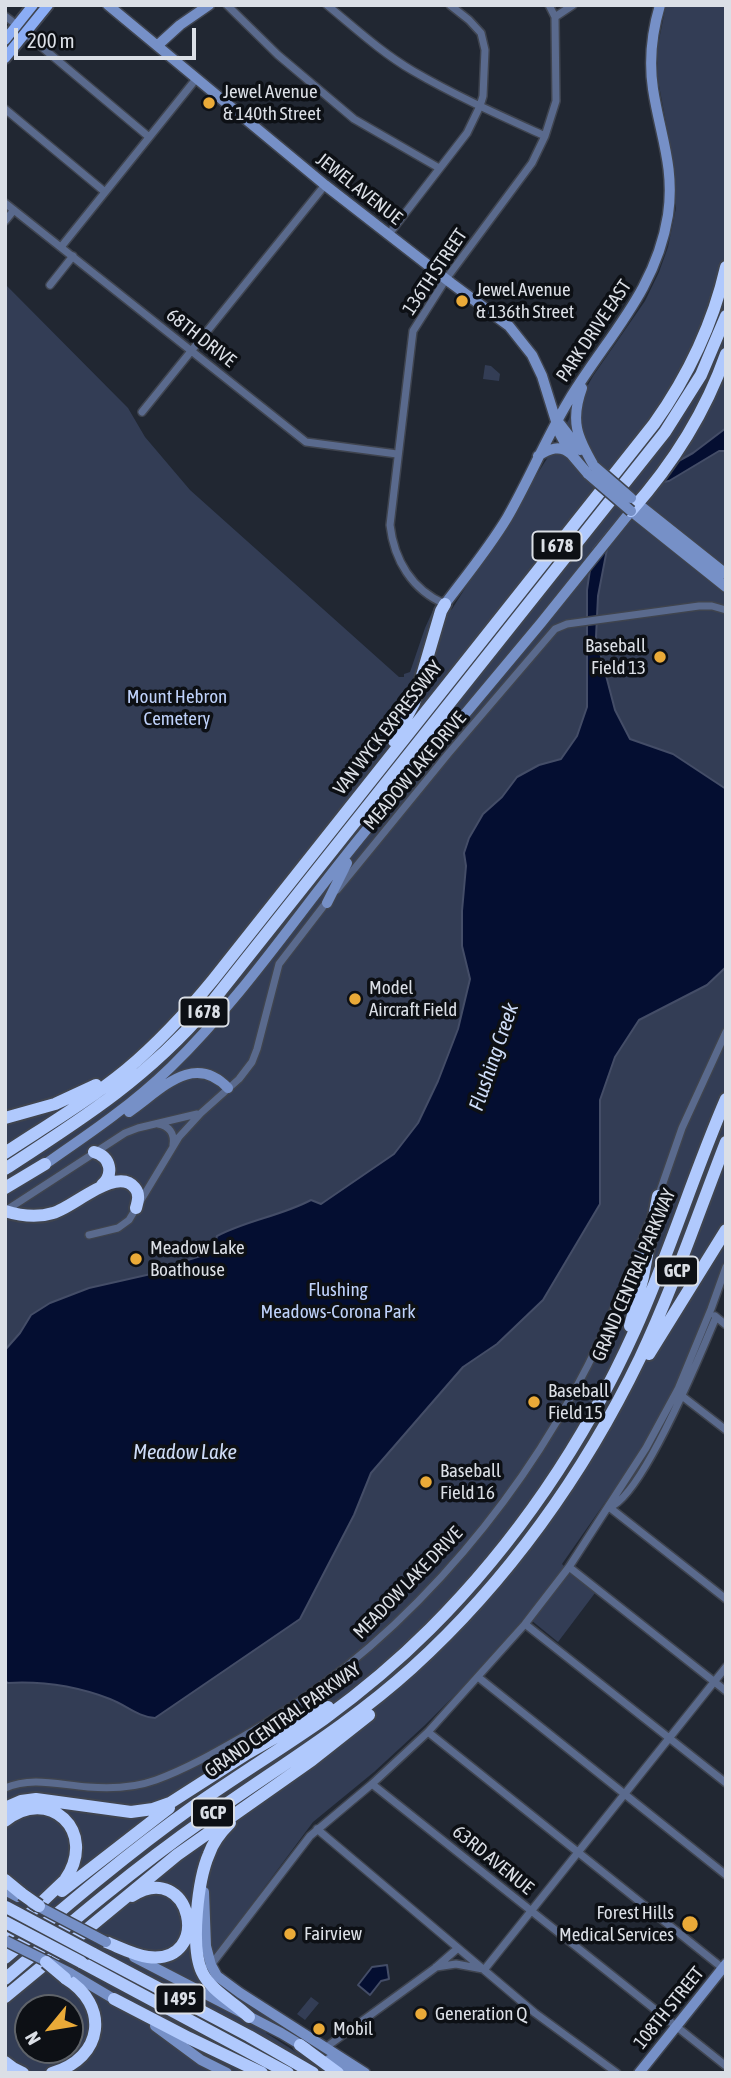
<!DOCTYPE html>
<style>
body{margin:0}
#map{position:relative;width:731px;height:2078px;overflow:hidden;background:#212732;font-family:"Asap Condensed",sans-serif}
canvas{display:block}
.frame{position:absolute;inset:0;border:7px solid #dbdfe6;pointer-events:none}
.north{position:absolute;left:14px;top:1994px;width:70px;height:70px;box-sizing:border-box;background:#0d1015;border:2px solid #5f6369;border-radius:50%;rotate:240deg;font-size:19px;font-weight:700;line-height:28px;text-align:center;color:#dbdfe6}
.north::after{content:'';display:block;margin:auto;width:24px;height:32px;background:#eaaa38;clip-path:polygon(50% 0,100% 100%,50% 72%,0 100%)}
.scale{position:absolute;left:14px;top:28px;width:182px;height:32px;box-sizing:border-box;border:4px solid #dbdfe6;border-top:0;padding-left:9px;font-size:21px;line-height:24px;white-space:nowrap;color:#dbdfe6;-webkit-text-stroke:5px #0d1015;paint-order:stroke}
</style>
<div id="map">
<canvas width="731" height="2078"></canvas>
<div class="frame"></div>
<div class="north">N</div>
<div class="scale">200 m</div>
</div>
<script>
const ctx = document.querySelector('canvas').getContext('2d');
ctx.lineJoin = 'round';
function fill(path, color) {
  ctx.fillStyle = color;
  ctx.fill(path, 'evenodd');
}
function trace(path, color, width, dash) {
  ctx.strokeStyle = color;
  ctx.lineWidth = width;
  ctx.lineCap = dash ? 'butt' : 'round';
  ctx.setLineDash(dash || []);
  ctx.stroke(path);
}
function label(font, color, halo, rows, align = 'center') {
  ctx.font = font + ' "Asap Condensed",sans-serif';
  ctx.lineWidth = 7;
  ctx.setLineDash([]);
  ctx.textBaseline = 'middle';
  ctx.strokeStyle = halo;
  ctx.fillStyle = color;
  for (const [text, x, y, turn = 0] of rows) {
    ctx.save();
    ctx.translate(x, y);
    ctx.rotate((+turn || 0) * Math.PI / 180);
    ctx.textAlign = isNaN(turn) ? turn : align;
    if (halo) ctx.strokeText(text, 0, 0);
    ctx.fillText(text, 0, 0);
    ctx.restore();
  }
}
const green = new Path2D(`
 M666,5h60v1262l-48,122 -32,59 -24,30 -60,86 10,11 23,18 -37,49 -32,-26 -68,76 -33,33 -51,47 -61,50 -104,140 31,31 36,24 -10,16 63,40 -66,-36 -21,33 6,3h-243v-1789l123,124 17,29 45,53 209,187h5v-3l6,-2 15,-44 9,-20 3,4 7,2 8,-5 96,-152 45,-81 52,-75 14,-29 9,-25 8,-39 -2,-42 -16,-86 -1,-30zM28,2008h42v42h-42z
 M485,365l6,1 9,8 -1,7 -16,-2z
 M311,1997l8,6 -14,17 -8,-6z`);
const water = new Path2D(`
 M726,428v23h-7l-50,30 -11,2 -50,61 -10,52 -2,41 19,73 15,29 43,15 53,35v178l-19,18 -68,35 -24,37 -15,43v104l-57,96 -46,44 -34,23 -92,106 -17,42 -54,104 -145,99c-17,-1 -29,-13 -45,-19 -34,-13 -66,-18 -102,-16l-3,-2v-331l15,-17 11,-18 19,-12 39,-15 93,-21 -1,-5 36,-11 -2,-7 2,-8c30,-16 64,-20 94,-36l10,4 73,-50 24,-31 20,-42 20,-52 12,-50 -8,-33v-35l4,-45 -2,-13 5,-15 14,-24 19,-17 15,-20 22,-12 22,-6 16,-23 10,-29v-117l6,-41 62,-75 38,-21z
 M387,1965l2,14 -8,2 -11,14 -12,-10 14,-18z`);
const street = new Path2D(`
 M227,5l51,50 76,64 85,49
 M327,5c28,23 55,48 86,66 43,25 88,45 132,65
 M549,5l6,12
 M5,16l12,9
 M25,33l124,104
 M5,109l100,83
 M5,203l301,239 91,12
 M5,221l9,-11
 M389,234l78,-101 13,-27 3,-10 2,-46 -4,-17 -12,-13 -19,-15
 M61,247l135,-168
 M50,285l23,-29
 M142,412l183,-227
 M445,604c-33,-14 -51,-44 -55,-79l23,-194 33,-52 86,-116 13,-27 11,-35 -1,-84 18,-12
 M337,890l111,-136 107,-125 12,-5 132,-18h13l14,4
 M158,1124c11,2 17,9 15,21
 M657,1200l25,-72 44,-96
 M5,1211l120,-78 13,-5 59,-14
 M89,1235l29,-7 11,-8 50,-83 22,-24 38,-34 13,-17 5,-13 22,-85 50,-65
 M715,1316l11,9
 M682,1396l44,34
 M609,1507l117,92
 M610,1507c33,-12 91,-154 106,-190
 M569,1567l157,124
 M525,1624l201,159
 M478,1677l248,198
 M428,1732l297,238
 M372,1784l354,282
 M5,1788c27,-12 55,-3 83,-1 24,2 46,1 68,-7 30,-11 58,-27 86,-43 147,-82 270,-222 346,-372 23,-46 42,-93 60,-141
 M317,1829l218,184 82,60
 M211,1965l99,-129 62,-52 56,-52 97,-108 44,-57 77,-119 32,-59 33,-80 15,-42
 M436,1967l20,-3 27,5
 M484,1970l242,-303
 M325,2048l110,-80 23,-20`);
const secondary = new Path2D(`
 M108,5l217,180 126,98 58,43 23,29 10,21 18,58 11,20 17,20
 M158,45l22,-20 29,-20
 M582,388c-12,33 -5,49 12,78
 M560,424l20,26
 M538,456c11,-7 22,-12 33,-2
 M633,500l93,74
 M445,604c21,-28 44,-56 62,-86 22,-38 39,-80 62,-118 38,-63 87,-109 99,-185 7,-48 -8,-80 -15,-126 -4,-27 -1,-57 7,-84
 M419,769l122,-146 90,-112 95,76
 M327,903l20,-40
 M129,1112c31,-21 64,-61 99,-24
 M41,1167c45,-31 90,-61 130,-100 80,-78 140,-174 213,-258
 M5,1890l13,7
 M204,1892l2,54 5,19 6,11 23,17 125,80
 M134,1957l147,76 25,15
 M70,1973l49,29
 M155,2026l46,34 26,13
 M329,2060l20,13
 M639,2073l87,-109`);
const primary = new Path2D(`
 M5,40l28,-35
 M5,58l43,-53`);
const highway = new Path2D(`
 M631,511c41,-46 74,-97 95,-157
 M394,741l20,-38 27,-92 4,-7
 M380,814l32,-43 34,-51
 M5,1118l50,-14 41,-19
 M94,1152c17,5 20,22 8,33
 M5,1153c41,-27 83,-52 121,-83 32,-27 60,-57 87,-90l441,-556c34,-48 59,-100 72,-157
 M5,1169c77,-50 142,-91 203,-162l457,-575 36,-57 25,-59
 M5,1188l40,-24
 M5,1211c16,5 32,7 48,2 20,-5 64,-48 82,-25 5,6 3,13 1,20
 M630,1326l13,-49 15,-81
 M649,1354l77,-124
 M5,1808l16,-7 15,-2 95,13 22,-3 17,-6 78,-50 80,-46
 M5,1821c43,-36 94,10 60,59l-60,57
 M230,1823c-9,9 -17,19 -21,31 -11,25 -19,93 -7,118 9,19 32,30 47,45
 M5,1880l17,14
 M62,1891l107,-83
 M106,1942c13,5 28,13 42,15 66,8 43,-99 -16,-61
 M92,1953l157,83 64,37
 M5,1958c62,-53 123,-105 189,-152 43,-30 87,-57 130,-87 37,-27 73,-57 106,-90 85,-85 155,-188 205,-299 34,-75 58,-155 91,-231
 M81,1962l207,111
 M5,1979c65,-56 130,-111 200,-160 70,-50 143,-93 207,-151 95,-86 172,-194 228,-310 33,-70 58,-144 86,-216
 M5,1997l172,-142 135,-95 57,-45
 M114,1999l75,39 73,35
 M300,2045l38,28
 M5,2062l8,6 10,5
 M52,2073c52,-15 58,-68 13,-95`);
const secondaryBridge = new Path2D(`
 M594,466l37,32
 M588,474l43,37
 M32,1903l74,39
 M6,1941l64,32`);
const highwayBridge = new Path2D(`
 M22,1894l17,12
 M6,1907l86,46
 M5,1922l76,40
 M46,1962l19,16`);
const markers = [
 [209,103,7,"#eaaa38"],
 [462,301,7,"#eaaa38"],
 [660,657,7,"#eaaa38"],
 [355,999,7,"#eaaa38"],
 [136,1259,7,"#eaaa38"],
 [534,1402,7,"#eaaa38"],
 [426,1482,7,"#eaaa38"],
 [690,1924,9,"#eaaa38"],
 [290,1934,7,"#eaaa38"],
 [421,2014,7,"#eaaa38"],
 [319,2029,7,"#eaaa38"]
];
const shields = [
 [557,546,49],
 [204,1012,49],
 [677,1271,42],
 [213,1813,42],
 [180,1999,49]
];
const shieldNames = [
 ["I 678",557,546],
 ["I 678",204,1012],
 ["GCP",677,1271],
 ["GCP",213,1813],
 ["I 495",180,1999]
];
const poiNames = [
 ["Jewel Avenue",223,92],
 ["& 140th Street",223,114],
 ["Jewel Avenue",476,290],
 ["& 136th Street",476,312],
 ["Baseball",646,646,"right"],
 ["Field 13",646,668,"right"],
 ["Model",369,988],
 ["Aircraft Field",369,1010],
 ["Meadow Lake",150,1248],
 ["Boathouse",150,1270],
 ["Baseball",548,1391],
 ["Field 15",548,1413],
 ["Baseball",440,1471],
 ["Field 16",440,1493],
 ["Forest Hills",674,1913,"right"],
 ["Medical Services",674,1935,"right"],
 ["Fairview",304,1934],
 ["Generation Q",435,2014],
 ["Mobil",333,2029]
];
const streetNames = [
 ["JEWEL AVENUE",359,189,38],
 ["136TH STREET",435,272,-56],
 ["PARK DRIVE EAST",594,331,-56],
 ["68TH DRIVE",201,338,38],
 ["VAN WYCK EXPRESSWAY",388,728,-52],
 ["MEADOW LAKE DRIVE",415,771,-50],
 ["GRAND CENTRAL PARKWAY",634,1275,-67],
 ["MEADOW LAKE DRIVE",408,1583,-46],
 ["GRAND CENTRAL PARKWAY",283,1720,-35],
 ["63RD AVENUE",493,1860,39],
 ["108TH STREET",669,2008,-51]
];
const parkNames = [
 ["Mount Hebron",177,697],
 ["Cemetery",177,719],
 ["Flushing",338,1290],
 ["Meadows-Corona Park",338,1312]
];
const waterNames = [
 ["Flushing Creek",494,1057,-71],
 ["Meadow Lake",185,1452]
];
fill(green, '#333d55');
fill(water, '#040e31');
trace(water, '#444d67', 2);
trace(street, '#3f444f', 10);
trace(secondary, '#3f444f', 13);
trace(primary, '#3f444f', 14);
trace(highway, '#3f444f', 16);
trace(street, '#5a6a8d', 7);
trace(secondary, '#7690c7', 10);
trace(primary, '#8badf5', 10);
trace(highway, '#b0c9fd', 12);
trace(secondaryBridge, '#3f444f', 13, []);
trace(highwayBridge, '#3f444f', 16, []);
trace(secondaryBridge, '#7690c7', 10);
trace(highwayBridge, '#b0c9fd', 12);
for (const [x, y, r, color] of markers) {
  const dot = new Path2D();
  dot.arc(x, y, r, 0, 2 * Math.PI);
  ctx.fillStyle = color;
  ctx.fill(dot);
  trace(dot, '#0d1015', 2.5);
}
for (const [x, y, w] of shields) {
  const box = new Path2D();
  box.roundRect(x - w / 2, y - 14.5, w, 29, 5);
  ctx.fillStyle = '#0d1015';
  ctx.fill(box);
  trace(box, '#dbdfe6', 2);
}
label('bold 18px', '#dbdfe6', null, shieldNames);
label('19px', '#dbdfe6', '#0d1015', poiNames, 'left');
label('19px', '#dbdfe6', '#0d1015', streetNames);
label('19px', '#bfd2fb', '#0d1015', parkNames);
label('italic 21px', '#cedcf7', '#0d1015', waterNames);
</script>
